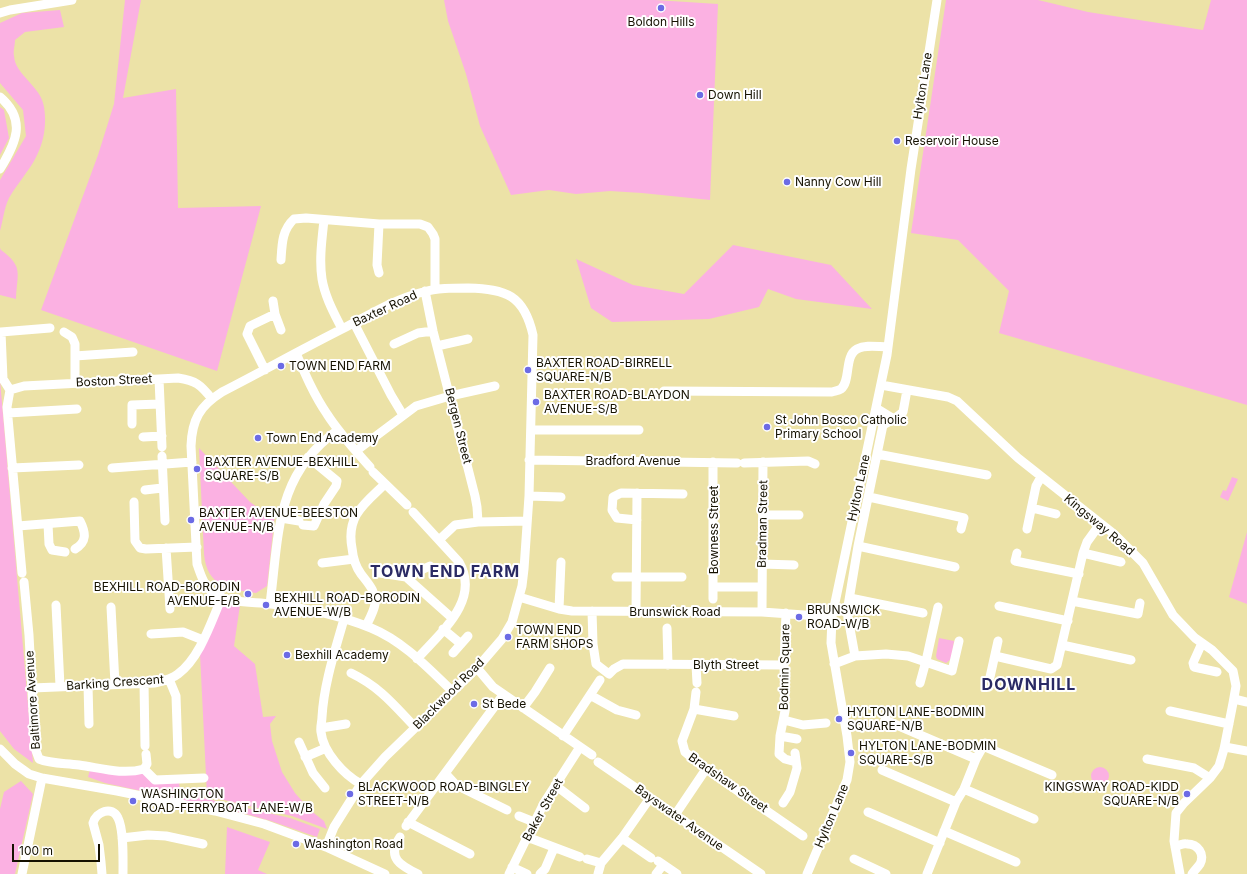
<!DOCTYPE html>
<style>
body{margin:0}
#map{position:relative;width:1247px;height:874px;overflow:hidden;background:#ece2a7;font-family:Inter,sans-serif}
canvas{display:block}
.scale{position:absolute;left:12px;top:844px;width:88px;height:18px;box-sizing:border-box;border:2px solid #151100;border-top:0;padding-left:5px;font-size:12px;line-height:14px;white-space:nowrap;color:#151100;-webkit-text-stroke:3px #fff;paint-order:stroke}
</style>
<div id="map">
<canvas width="1247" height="874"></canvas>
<div class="scale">100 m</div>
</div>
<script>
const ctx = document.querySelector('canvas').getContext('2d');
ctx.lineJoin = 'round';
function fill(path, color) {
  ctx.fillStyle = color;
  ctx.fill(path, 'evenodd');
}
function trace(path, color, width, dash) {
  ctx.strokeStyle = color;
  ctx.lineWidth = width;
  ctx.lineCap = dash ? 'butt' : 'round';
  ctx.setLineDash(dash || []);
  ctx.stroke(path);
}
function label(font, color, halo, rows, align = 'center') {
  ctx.font = font + ' Inter,sans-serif';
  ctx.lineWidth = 4;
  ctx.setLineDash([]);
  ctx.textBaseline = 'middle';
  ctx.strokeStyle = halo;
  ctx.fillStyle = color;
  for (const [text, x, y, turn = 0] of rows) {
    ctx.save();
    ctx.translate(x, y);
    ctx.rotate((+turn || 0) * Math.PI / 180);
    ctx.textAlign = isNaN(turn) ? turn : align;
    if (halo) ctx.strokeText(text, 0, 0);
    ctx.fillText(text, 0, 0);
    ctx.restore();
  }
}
const green = new Path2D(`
 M125,0h16l-18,98 53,-9 2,119 83,-2 -44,165 -176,-61 57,-155 16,-51z
 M444,0h211l63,4 -8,196 -68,-7 -32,-2 -34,3 -27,-4 -38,5 -31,-69 -14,-52 -18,-53z
 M946,0h92l50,12 115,18 8,-30h36v405l-248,-72 10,-42 -51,-51 -47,-7z
 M60,10l4,17 -39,5 -10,8c0,5 -2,11 -1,16 1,19 27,30 30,51 4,24 -3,47 -18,66 -6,9 -12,16 -17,25 -5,10 -6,23 -9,33v-51l26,-44 -3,-26 -23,-27v-60l22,-10z
 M0,107l4,3 5,28 -9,17z
 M733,245l98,20 41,44 -76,-10 -28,-10 -9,18 -50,12 -97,3 -21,-14 -15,-49 57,26 51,9z
 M0,248l1,2c23,17 16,23 15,49l-16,-4z
 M0,380l33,383 -19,-14 -14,-18z
 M199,448l51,54 11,8 14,3 -8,73 -11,7c-27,-4 -49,-6 -52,-39z
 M1232,477l6,2 -10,22 -8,-4 3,-7 3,1z
 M1247,532v72l-18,-7z
 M230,602l10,3 -6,41 21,18 8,53 13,-1 -6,8 2,17 10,31 13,21 15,17 14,11 3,8 -35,-13 -85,-20 -7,-142 21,-47z
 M939,638l15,3 -3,18 -5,4 -9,-4 -1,-3z
 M1091 776a9 9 0 1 1 18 0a9 9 0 1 1-18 0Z
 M90,770l52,3 37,9 1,8h22l1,8 87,20 30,11 -3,8 -46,-16 -25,-7 -141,-31 -17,-6z
 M21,781l12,13 -18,80h-15v-65l4,-17z
 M227,827l43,15 -12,28 9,4h-42z`);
const minor = new Path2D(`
 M0,13l10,-3 62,-10
 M0,97c27,23 16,46 0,72
 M324,220c-2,19 -5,40 -2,59 3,18 12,34 20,50
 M379,224l-2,41 2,8
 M281,260c1,-16 1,-30 13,-41l12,-1 73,6h41l8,3 5,7 2,5v50
 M425,291l8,40 42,165 2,11 1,15
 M273,301l2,13 6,16
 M354,323l37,72 12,20
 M64,332l8,5 3,7v39
 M394,344l24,-11 15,-2
 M437,346l31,-7
 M296,353c9,21 18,42 31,61 12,19 28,36 43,53
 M75,356l58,-4
 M265,370l-18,-36 3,-8 25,-12
 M159,379l3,68
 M881,385l67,12 9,4 61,57 96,76 29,29 30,52 22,23 17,12 21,21 3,15 -3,17 -9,46 -5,17 -9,12 -26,25 -8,10 -2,28 6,33
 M10,390l14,-4 154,-8c18,3 22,6 34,21
 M10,390l-3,17 15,166
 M10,390l-7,-11 -2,-47 49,-4
 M664,391l168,1c2,-1 6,-1 9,-3 10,-8 3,-33 16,-40 9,-5 21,-2 31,-2
 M876,408l18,11
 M8,413l69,-4
 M132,424v-19l28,-1
 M531,430h108
 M143,437l19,-1
 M356,451l60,-45 34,-10 45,-10
 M877,454l110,21
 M162,456l3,65
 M529,460l208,3
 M744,463l64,-2 7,3
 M12,468l67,-3
 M112,468l80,-6
 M373,472l34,33
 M145,490l17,-2
 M529,496l32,1
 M869,497l95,21 -3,11
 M134,502l1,39 5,7 6,1 51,-2
 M1032,508l24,6
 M413,512l46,50c22,38 -18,70 -42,97
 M763,515h36
 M281,518l18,3
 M637,520l-20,-2 -5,-8 1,-13 8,-4 62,1
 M48,524l1,20 3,6 13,2
 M303,525l11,1 10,-22 12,-18 1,-5 -29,-24
 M18,526l62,-5c6,12 7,21 -5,28
 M1027,529l9,-43 5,-9
 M439,540l16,-15 23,-3 49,-1
 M858,546l97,21
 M166,548l4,61
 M1017,553l-2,8 64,13
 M1083,553l38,9
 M322,563l32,-4
 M762,564l32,1
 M380,573l26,4 46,41
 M406,577l24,-11
 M616,577h66
 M24,582l5,53 6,113 4,11c12,5 27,4 40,6 22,3 43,10 65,4
 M714,587h48
 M519,597l40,12 13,2 190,1 70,5
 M850,598l73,15
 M713,599v-137
 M1072,601l66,13 2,-11
 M270,604c9,-69 5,-130 68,-174
 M56,605l4,81
 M999,606l69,15
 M111,607l4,77
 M559,609l2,-47
 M592,611l1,33 3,20 13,10 5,-5 9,-5 161,1
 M636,612l1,-119
 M762,612l1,-150
 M786,613l-2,52 1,46 -5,25 -1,18 6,5 11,3
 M344,619c-9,32 -20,64 -22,98 0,5 -2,10 -1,15 2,20 23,43 40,52
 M366,626c3,-6 8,-15 9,-22 2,-12 -8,-22 -14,-30 -6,-8 -8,-16 -9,-26 -6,-32 12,-44 33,-64
 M667,628l1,37
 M443,629l18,15
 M151,634l32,-2 20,8
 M1202,643l-9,20 1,4 23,5
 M1062,645l69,15
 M453,653l15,-17
 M855,656l-8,-44 11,-66 25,-121 11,-6 9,-7 4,-22
 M995,656l56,13 6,-4 26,-112 4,-11 13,-18
 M834,664l21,-8 31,-2 22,2 44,15 7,-30
 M696,665l1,18
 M477,668l16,19 99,68
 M351,673c29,14 43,32 64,54
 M990,677l8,-36
 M169,679l7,17 2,58
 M144,682l1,64
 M920,683l6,-22 12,-54
 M88,685l1,39
 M32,688l123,-5c8,-2 17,-4 23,-9 22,-16 33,-52 44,-77
 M696,692l-2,17 -12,32 3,11 21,17 97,67
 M590,695l27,15 19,5
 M1234,699l13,3
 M523,708l12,-16 15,-24
 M694,709l40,7
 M1170,711l59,13
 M784,720l19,5 23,-2
 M885,720l91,39
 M321,728l25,-4
 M563,736l37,-56
 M780,736l17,3
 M299,742l14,31 12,15
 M983,746l69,29
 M1225,747l22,4
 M0,749l15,15 14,10 13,4 75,13 98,20 49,13 62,23 59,27
 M305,757l21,-9
 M1147,759l47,9 16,10
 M598,762l163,112
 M144,769l11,11 49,-2
 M144,769l3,-5 -1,-10
 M882,770l74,32
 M445,773l11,12 51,25
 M555,785l30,23
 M964,789l70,30
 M783,803l7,-11 7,-24 -2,-15
 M868,812l72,31
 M675,815l31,-46
 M519,816l15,6
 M408,822l62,32
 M406,826l97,-131
 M944,831l72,31
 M400,837c-14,21 1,29 18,37
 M527,837l53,20
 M122,838l26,-3 18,1 37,8
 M622,838l29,20
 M326,847l8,-20 27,-43 24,-27 92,-89 25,-29 10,-17 10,-36 2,-17 5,-73 4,-161c-9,-40 -27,-46 -65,-47 -16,0 -31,0 -45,4 -28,7 -52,22 -77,35 -42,21 -83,44 -124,65 -22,14 -30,27 -31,54l6,118c4,12 8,25 20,32 13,7 40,6 54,8 35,4 68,11 100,24 32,13 57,40 81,63
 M1175,847c4,-2 8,-4 12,-3 11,0 18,10 13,20 -2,3 -6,7 -8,10
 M587,859l14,4
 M854,859l32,15
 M658,861l19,13
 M512,867l15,7
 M22,874l20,-96
 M102,874l-1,-12 -2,-17 -6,-22c3,-11 19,-18 25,-5 6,12 5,42 5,56
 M509,874l35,-71 36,-56
 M540,874l5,-5 9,-21
 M598,874l3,-11 21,-25 28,-40
 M656,874l7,-9
 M807,874l40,-94 3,-18 -3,-26 -16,-93 1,-26 55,-262 24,-186 26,-169
 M927,874l29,-72 8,-13 12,-30 9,-16`);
const markers = [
 [661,8,4,"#6c6be5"],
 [700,95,4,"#6c6be5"],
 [897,141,4,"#6c6be5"],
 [787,182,4,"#6c6be5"],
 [281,366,4,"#6c6be5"],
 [528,370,4,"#6c6be5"],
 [536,402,4,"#6c6be5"],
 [767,427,4,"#6c6be5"],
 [258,438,4,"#6c6be5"],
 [197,469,4,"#6c6be5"],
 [191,520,4,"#6c6be5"],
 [248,594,4,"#6c6be5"],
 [266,605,4,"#6c6be5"],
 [799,617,4,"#6c6be5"],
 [508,637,4,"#6c6be5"],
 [287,655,4,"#6c6be5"],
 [474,704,4,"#6c6be5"],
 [839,719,4,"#6c6be5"],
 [851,753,4,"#6c6be5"],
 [350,794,4,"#6c6be5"],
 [1187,794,4,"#6c6be5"],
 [133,801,4,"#6c6be5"],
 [296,844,4,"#6c6be5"]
];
const poiNames = [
 ["Boldon Hills",661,22,"center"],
 ["Down Hill",708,95],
 ["Reservoir House",905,141],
 ["Nanny Cow Hill",795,182],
 ["BAXTER ROAD-BIRRELL",536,363],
 ["SQUARE-N/B",536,377],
 ["TOWN END FARM",289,366],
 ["BAXTER ROAD-BLAYDON",544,395],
 ["AVENUE-S/B",544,409],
 ["St John Bosco Catholic",775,420],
 ["Primary School",775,434],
 ["Town End Academy",266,438],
 ["BAXTER AVENUE-BEXHILL",205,462],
 ["SQUARE-S/B",205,476],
 ["BAXTER AVENUE-BEESTON",199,513],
 ["AVENUE-N/B",199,527],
 ["BEXHILL ROAD-BORODIN",240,587,"right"],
 ["AVENUE-E/B",240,601,"right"],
 ["BEXHILL ROAD-BORODIN",274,598],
 ["AVENUE-W/B",274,612],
 ["BRUNSWICK",807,610],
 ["ROAD-W/B",807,624],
 ["TOWN END",516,630],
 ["FARM SHOPS",516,644],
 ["Bexhill Academy",295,655],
 ["St Bede",482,704],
 ["HYLTON LANE-BODMIN",847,712],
 ["SQUARE-N/B",847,726],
 ["HYLTON LANE-BODMIN",859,746],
 ["SQUARE-S/B",859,760],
 ["BLACKWOOD ROAD-BINGLEY",358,787],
 ["STREET-N/B",358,801],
 ["KINGSWAY ROAD-KIDD",1179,787,"right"],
 ["SQUARE-N/B",1179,801,"right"],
 ["WASHINGTON",141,794],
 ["ROAD-FERRYBOAT LANE-W/B",141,808],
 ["Washington Road",304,844]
];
const streetNames = [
 ["Hylton Lane",923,86,-81],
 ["Baxter Road",385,309,-25],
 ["Boston Street",114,381,-3],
 ["Bergen Street",458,426,76],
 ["Bradford Avenue",633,461],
 ["Hylton Lane",859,488,-78],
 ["Bradman Street",763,524,-89],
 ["Kingsway Road",1099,525,40],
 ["Bowness Street",714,530,-90],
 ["Brunswick Road",675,612],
 ["Blyth Street",726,665],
 ["Bodmin Square",785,667,-89],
 ["Barking Crescent",115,683,-4],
 ["Blackwood Road",449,694,-45],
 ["Baltimore Avenue",33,700,-94],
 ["Bradshaw Street",728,783,35],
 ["Baker Street",543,810,-61],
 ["Hylton Lane",832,816,-67],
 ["Bayswater Avenue",679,818,35]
];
const districtNames = [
 ["TOWN END FARM",445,572],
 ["DOWNHILL",1029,685]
];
fill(green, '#fbb1e2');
trace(minor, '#fff', 9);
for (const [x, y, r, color] of markers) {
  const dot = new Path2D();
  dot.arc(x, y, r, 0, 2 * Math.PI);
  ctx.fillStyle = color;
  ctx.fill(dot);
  trace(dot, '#fff', 1.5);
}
label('12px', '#151100', '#fff', poiNames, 'left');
label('12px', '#151100', '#fff', streetNames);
ctx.letterSpacing = '1px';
label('bold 16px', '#2a2a64', '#fff', districtNames);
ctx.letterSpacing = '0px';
</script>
